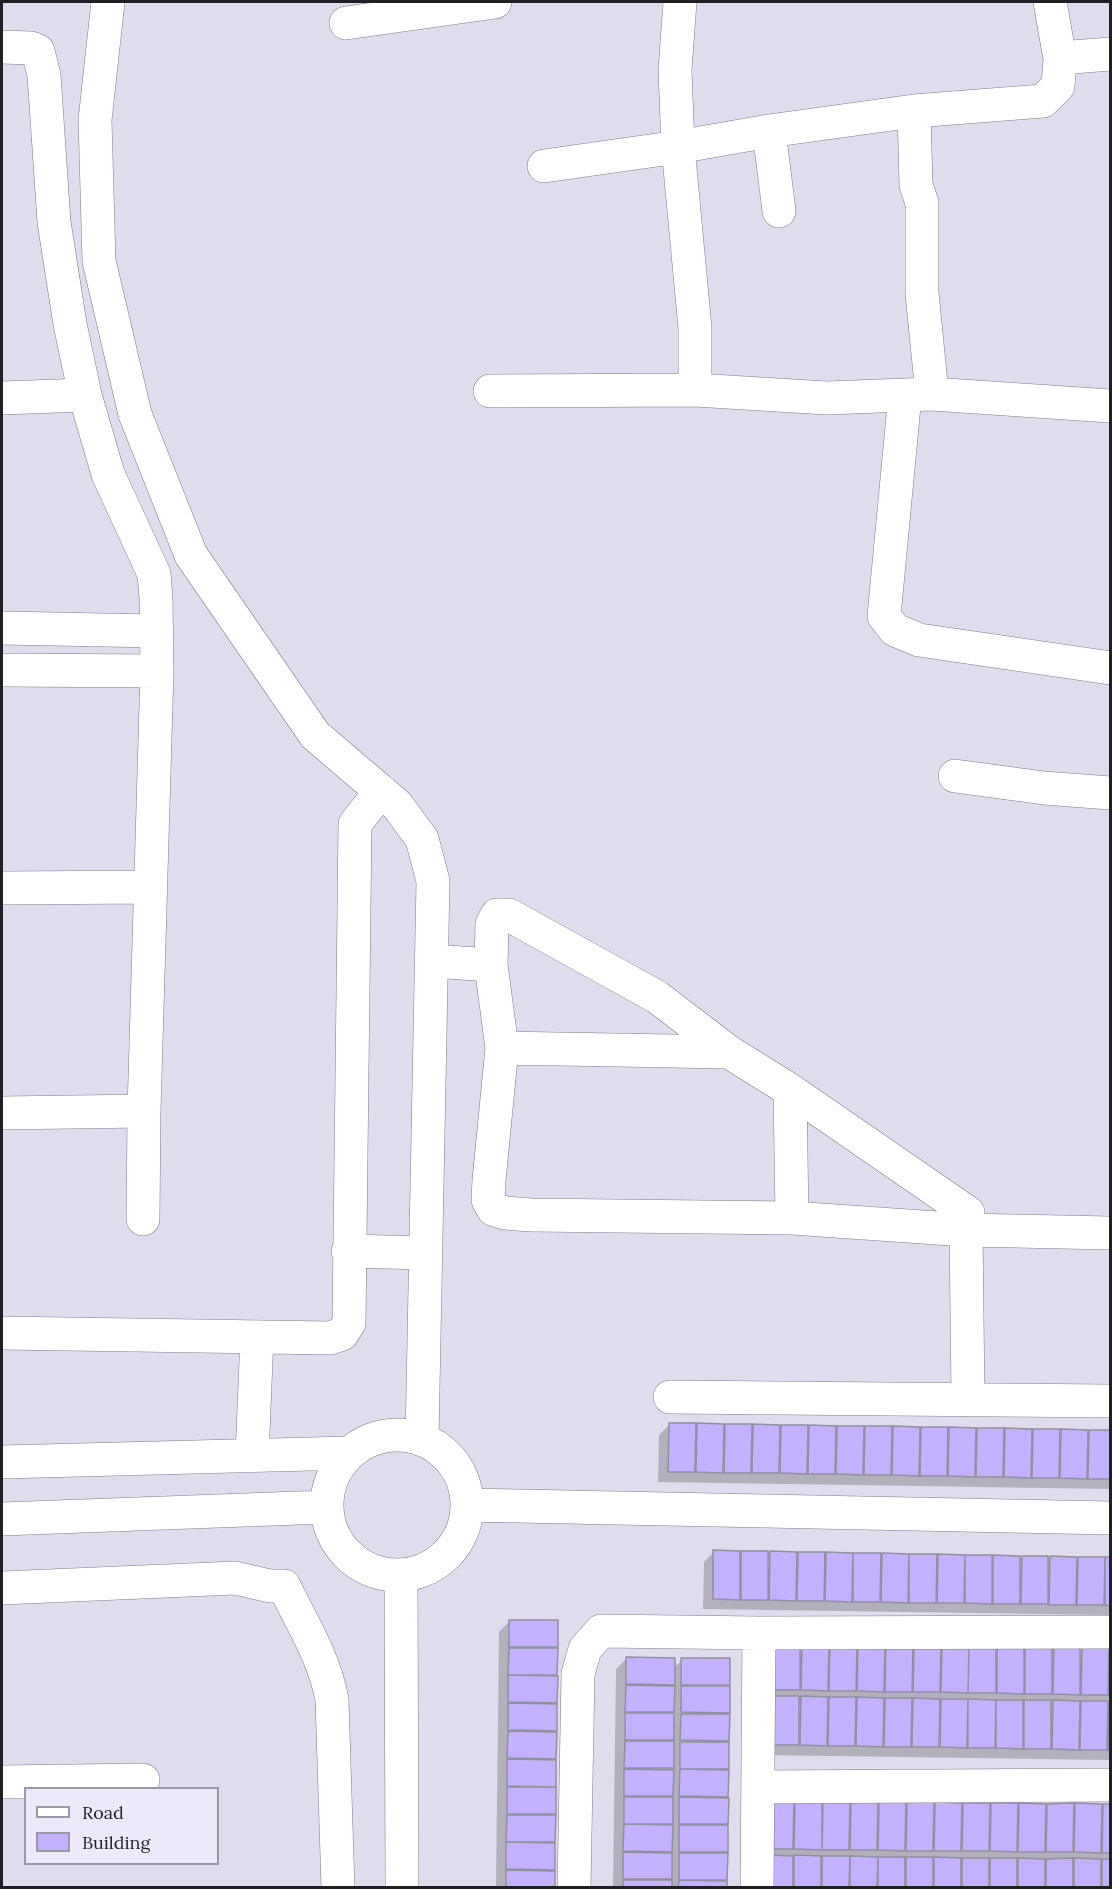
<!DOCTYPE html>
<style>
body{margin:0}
#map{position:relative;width:1112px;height:1889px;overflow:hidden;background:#dfdced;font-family:Lora,serif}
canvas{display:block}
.frame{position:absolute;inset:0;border:3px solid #201f25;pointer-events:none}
.legend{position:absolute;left:24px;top:1787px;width:195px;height:78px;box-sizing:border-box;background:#ede9fa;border:2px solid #9b98a5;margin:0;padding:8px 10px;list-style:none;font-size:18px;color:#201f25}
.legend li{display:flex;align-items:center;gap:12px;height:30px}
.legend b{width:30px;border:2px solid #9b98a5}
</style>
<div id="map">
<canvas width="1112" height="1889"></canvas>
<div class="frame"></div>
<ul class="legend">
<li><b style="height:8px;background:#fff"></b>Road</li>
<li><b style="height:16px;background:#c3b1fd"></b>Building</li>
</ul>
</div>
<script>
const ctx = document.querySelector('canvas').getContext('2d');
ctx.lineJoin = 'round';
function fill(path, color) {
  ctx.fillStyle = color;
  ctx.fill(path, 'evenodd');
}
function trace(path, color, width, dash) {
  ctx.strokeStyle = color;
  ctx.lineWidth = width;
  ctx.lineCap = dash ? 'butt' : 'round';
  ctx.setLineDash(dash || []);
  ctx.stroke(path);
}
const shadow = new Path2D(`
 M669,1425l441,6v58l-452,-7 1,-47z
 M714,1552l396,6v57l-407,-6 1,-47z
 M510,1621l47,1 -3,266h-58l3,-256z
 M774,1642l336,6v112l-348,-5z
 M626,1659l48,9 8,-8h47l-3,228h-113l3,-219z
 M767,1802l343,3v83h-354z`);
const building = new Path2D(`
 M669,1423h27l-1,49h-27z
 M697,1423l27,1 -1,49 -27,-1z
 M725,1424h27l-1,49h-27z
 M753,1424l27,1 -1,48h-27z
 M781,1425h27l-1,49 -27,-1z
 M809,1425l27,1 -1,48h-27z
 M837,1426h27l-1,49 -27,-1z
 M865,1426h27l-1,49h-27z
 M893,1426l27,1 -1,49 -27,-1z
 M921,1427h27l-1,49h-27z
 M949,1427l27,1 -1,49 -27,-1z
 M977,1428h27l-1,49h-27z
 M1005,1428l27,1 -1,49 -27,-1z
 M1033,1429h27l-1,49h-27z
 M1061,1429l27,1 -1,49 -27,-1z
 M1089,1430h21v49h-22z
 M713,1550l27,1v49l-27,-1z
 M741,1551h27v49h-27z
 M770,1551l27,1 -1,49 -27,-1z
 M798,1552h27l-1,49h-27z
 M826,1552l27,1 -1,49 -27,-1z
 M853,1553h28l-1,49h-27z
 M882,1553l27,1 -1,49 -27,-1z
 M909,1554h28l-1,49h-27z
 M938,1554l27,1 -1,48h-27z
 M965,1555h27v49l-27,-1z
 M993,1555l27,1v48h-27z
 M1022,1556h26v48h-27z
 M1050,1556l27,1 -1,48h-27z
 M1078,1557h27l-1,48h-27z
 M1105,1557h5v49l-5,-1z
 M509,1620h49v27h-49z
 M773,1641h27v49h-27z
 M802,1641l27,1 -1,49 -27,-1z
 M830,1642h27l-1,49h-27z
 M858,1642l27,1 -1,49 -27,-1z
 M886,1643h27l-1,49h-27z
 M914,1643l27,1 -1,48h-27z
 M942,1644h27l-1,49 -27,-1z
 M969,1644l27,1v48h-28z
 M997,1645h27v49l-27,-1z
 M1025,1645h27v49h-27z
 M1054,1645l26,1v49l-27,-1z
 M1082,1646h27l-1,49h-27z
 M1110,1646v49h-1z
 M509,1648h49l-1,27h-49z
 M626,1657l49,1v27l-49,-1z
 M681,1658h49v27h-49z
 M508,1675l50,1 -1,27 -49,-1z
 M626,1685l49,1 -1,26h-49z
 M681,1686h49v27l-49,-1z
 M773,1696h26v49h-27z
 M801,1696l27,1 -1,49 -27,-1z
 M829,1697h27l-1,49h-27z
 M857,1697l27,1 -1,49 -27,-1z
 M885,1698h27l-1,49h-27z
 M913,1698l27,1 -1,48h-27z
 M941,1699h27l-1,49 -27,-1z
 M968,1699l28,1 -1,48h-27z
 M996,1700h27v49l-27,-1z
 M1024,1700h27v49h-27z
 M1053,1700l27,1 -1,49 -27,-1z
 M1081,1701h27l-1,49h-27z
 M1109,1701h1v49h-2z
 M508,1703l49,1v27l-49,-1z
 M625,1713h49v27h-49z
 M681,1714h49l-1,27 -49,-1z
 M508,1731l49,1 -1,27 -49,-1z
 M625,1741h49v27h-50z
 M680,1742h49v27h-49z
 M507,1759l49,1v27l-49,-1z
 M624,1769l50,1 -1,26h-49z
 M680,1769l49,1 -1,27 -49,-1z
 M507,1787h49v27h-49z
 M624,1797h49v27h-49z
 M679,1797l50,1 -1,26h-49z
 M767,1800l27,1 -1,48h-27z
 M795,1800l27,1v49l-28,-1z
 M823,1801h27l-1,49h-27z
 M851,1801l27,1 -1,48h-27z
 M879,1802h27l-1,49 -27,-1z
 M907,1802h27l-1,49h-27z
 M935,1802l27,1 -1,48h-27z
 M963,1803h27l-1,48h-27z
 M991,1803h27l-1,49 -27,-1z
 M1019,1803l27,1 -1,48h-27z
 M1074,1803l-1,49h-27l1,-48z
 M1075,1803l27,1 -1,49 -27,-1z
 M1103,1804h7v49h-8z
 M507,1815h49l-1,27h-49z
 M624,1824l49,1 -1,27 -49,-1z
 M679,1825h49v27h-49z
 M506,1842l49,1v27l-49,-1z
 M623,1852l49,1v26h-49z
 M679,1853h49l-1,27h-48z
 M766,1855l27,1v32h-27z
 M794,1855l27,1v32h-27z
 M822,1856h28l-1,32h-27z
 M850,1856l28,1 -1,31h-27z
 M878,1857h27v31h-27z
 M906,1857h27v31h-27z
 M934,1857l27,1v30h-27z
 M962,1858h27v30h-27z
 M990,1858h27v30h-27z
 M1018,1858l27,1v29h-27z
 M1073,1858v30h-27v-29z
 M1074,1858l27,1v29h-27z
 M1102,1859h8v29h-8z
 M506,1870l49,1v17h-49z
 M623,1880h49v8h-49z
 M679,1880l48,1v7h-49z`);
const minor = new Path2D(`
 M108,2l-13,118 4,141 36,153 56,141 124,180 82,70 25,34 11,42 -11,559
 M680,2l-5,68 3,77 17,181v62
 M346,23l149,-21
 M2,47l29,1 7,3 6,24 10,147 16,102 15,71 23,79 46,100 2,24 1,73 -13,440 -1,108
 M1060,58l50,-4
 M914,111l2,74 6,18v90l10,101
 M769,131l145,-20 129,-10 15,-15 2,-27 -10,-57
 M544,166l134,-19 91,-16 10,80
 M490,391l205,-1 132,8 105,-4 178,12
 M905,395l-21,221 11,14 24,10 191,28
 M2,398l83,-3
 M2,628l155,3
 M2,670l155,1
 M955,776l89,12 66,5
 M2,888l148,-1
 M432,961l59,4
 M502,1048l227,4
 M790,1090l2,128
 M2,1113l142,-2
 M348,1251l77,2
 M2,1333l328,5 12,-4 7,-11 6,-499 26,-33
 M670,1397l440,4
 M968,1398l-2,-168 2,-17 -1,-1 -177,-122 -61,-38 -72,-55 -148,-82h-12l-5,9 -1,41 11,83 -13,132 -1,20 5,9 12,4 26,2 261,3 174,12 144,3
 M327 1505a70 70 0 1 1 140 0a70 70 0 1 1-140 0Z
 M252,1456l5,-119
 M2,1462l347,-9
 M469,1505l641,13
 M2,1519l324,-12
 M401,1576l1,312
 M2,1588l233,-10 35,8h14c18,37 41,73 48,114l6,188
 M2,1782l141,-2
 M759,1787l351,-2
 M574,1888l4,-214 7,-25 16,-18 158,2 351,-1
 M757,1888l2,-255`);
fill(shadow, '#0003');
fill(building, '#c3b1fd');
trace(building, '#928f9e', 1.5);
trace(minor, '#7c7987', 34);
trace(minor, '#fff', 33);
</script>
